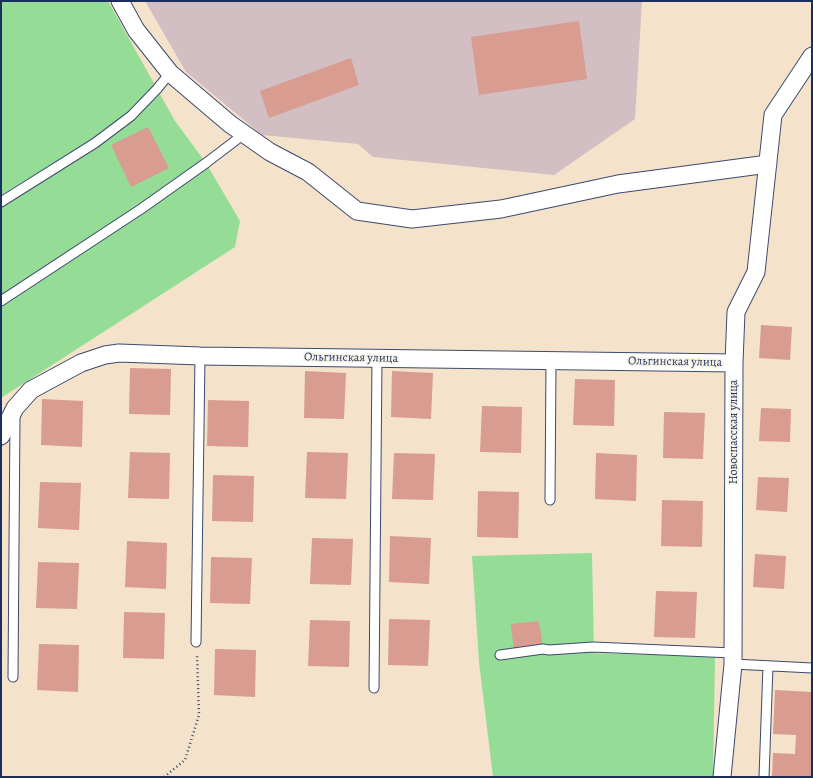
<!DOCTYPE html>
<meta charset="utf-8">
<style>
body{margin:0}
#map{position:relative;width:813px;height:778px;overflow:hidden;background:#f4e3ca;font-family:Alegreya,serif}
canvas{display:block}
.frame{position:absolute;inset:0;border:2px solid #1b2f5e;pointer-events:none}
</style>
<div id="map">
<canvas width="813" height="778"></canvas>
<div class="frame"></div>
</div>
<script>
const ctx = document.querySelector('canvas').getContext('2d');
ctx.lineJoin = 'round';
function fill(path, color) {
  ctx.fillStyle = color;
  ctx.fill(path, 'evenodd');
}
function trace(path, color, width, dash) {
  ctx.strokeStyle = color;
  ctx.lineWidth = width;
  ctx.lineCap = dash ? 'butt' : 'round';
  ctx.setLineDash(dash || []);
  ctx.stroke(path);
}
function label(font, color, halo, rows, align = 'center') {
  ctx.font = font + ' Alegreya,serif';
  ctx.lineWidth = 3.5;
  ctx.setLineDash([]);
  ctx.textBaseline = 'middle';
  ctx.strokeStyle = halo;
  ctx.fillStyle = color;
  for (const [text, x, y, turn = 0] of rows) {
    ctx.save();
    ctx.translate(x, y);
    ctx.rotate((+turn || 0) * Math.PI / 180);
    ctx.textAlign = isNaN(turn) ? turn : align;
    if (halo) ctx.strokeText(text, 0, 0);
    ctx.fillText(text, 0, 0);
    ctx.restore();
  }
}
const industrial = new Path2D(`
 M145,1h497l-7,118 -81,56 -181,-18 -15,-13 -96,-9 -76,-63z`);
const green = new Path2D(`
 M1,1h107l67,120 31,42 34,58 -5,26 -234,151z
 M592,553l2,100 121,4 -2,120h-220l-14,-115 -7,-106z`);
const building = new Path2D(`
 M579,21l8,58 -108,16 -8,-58z
 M351,58l8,27 -90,33 -9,-27z
 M148,127l21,41 -38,19 -20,-42z
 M761,325l31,2 -2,33 -31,-2z
 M130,368l41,1 -1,46 -41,-1z
 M305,371l41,2 -2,46 -40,-1z
 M392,371l41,2 -2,46 -40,-2z
 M575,379l40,1 -1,46 -41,-1z
 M42,399l41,2 -1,46 -41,-2z
 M208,400l41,1 -1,46 -41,-1z
 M482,406l40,1 -1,46 -41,-1z
 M761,408l30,1 -1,33 -31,-1z
 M664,412l41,1 -2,46 -40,-1z
 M130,452l40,1 -1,46 -41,-1z
 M307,452l41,1 -2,46 -41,-1z
 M394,453l41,1 -2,46 -41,-1z
 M596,453l41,2 -1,46 -41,-2z
 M213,475l41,1 -1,46 -41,-1z
 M758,477l31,1 -2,34 -31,-2z
 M40,482l41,1 -2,47 -41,-2z
 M478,491l41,1 -1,46 -41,-1z
 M662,500l41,1 -1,46 -41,-1z
 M390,536l41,2 -2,46 -40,-2z
 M312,538l41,1 -2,46 -41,-1z
 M127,541l40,2 -1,46 -41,-2z
 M755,554l31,2 -2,33 -31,-2z
 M211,557l41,1 -2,46 -40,-1z
 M38,562l41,1 -2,46 -41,-1z
 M656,591l41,1 -2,46 -41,-1z
 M124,612l41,1 -1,46 -41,-1z
 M389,619l41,1 -2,46 -40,-1z
 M310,620l40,1 -1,46 -41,-1z
 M539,621l4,28 -29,3 -3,-28z
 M39,644l40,1 -1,47 -41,-2z
 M215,649l41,1 -1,47 -41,-2z
 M775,690l37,2v85h-40l1,-24 22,1 1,-19 -23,-1z`);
const path = new Path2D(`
 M164,777l21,-17 14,-45 -2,-61`);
const service = new Path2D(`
 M1,202l94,-59 36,-27 26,-27 13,-16
 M1,301l140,-92 65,-46 38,-29
 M550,500l1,-139
 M196,642l4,-286
 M500,655l43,-6 6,1 44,-3 140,6
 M733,664l79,4
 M13,677l2,-262
 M374,688l3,-330
 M764,777l4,-111`);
const minor = new Path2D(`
 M120,1l16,29 34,43 60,51 40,28 38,20 49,39 55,8 89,-10 117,-25 150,-20
 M1,436l14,-28 16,-18 50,-27 24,-8 14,-2 81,3 534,7
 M722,777l11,-113 1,-301 2,-51 20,-40 17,-157 39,-59`);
const streetNames = [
 ["Ольгинская улица",351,358,1],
 ["Ольгинская улица",675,362,1],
 ["Новоспасская улица",734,432,-90]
];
fill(industrial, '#d2bec3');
fill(green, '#95dc96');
fill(building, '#d89c90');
trace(service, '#3c4a6e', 11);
trace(minor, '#3c4a6e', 19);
trace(path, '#3c4a6e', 2.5, [1, 3]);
trace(service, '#fff', 9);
trace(minor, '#fff', 17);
label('12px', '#1b2f5e', '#f7f3e8', streetNames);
</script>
